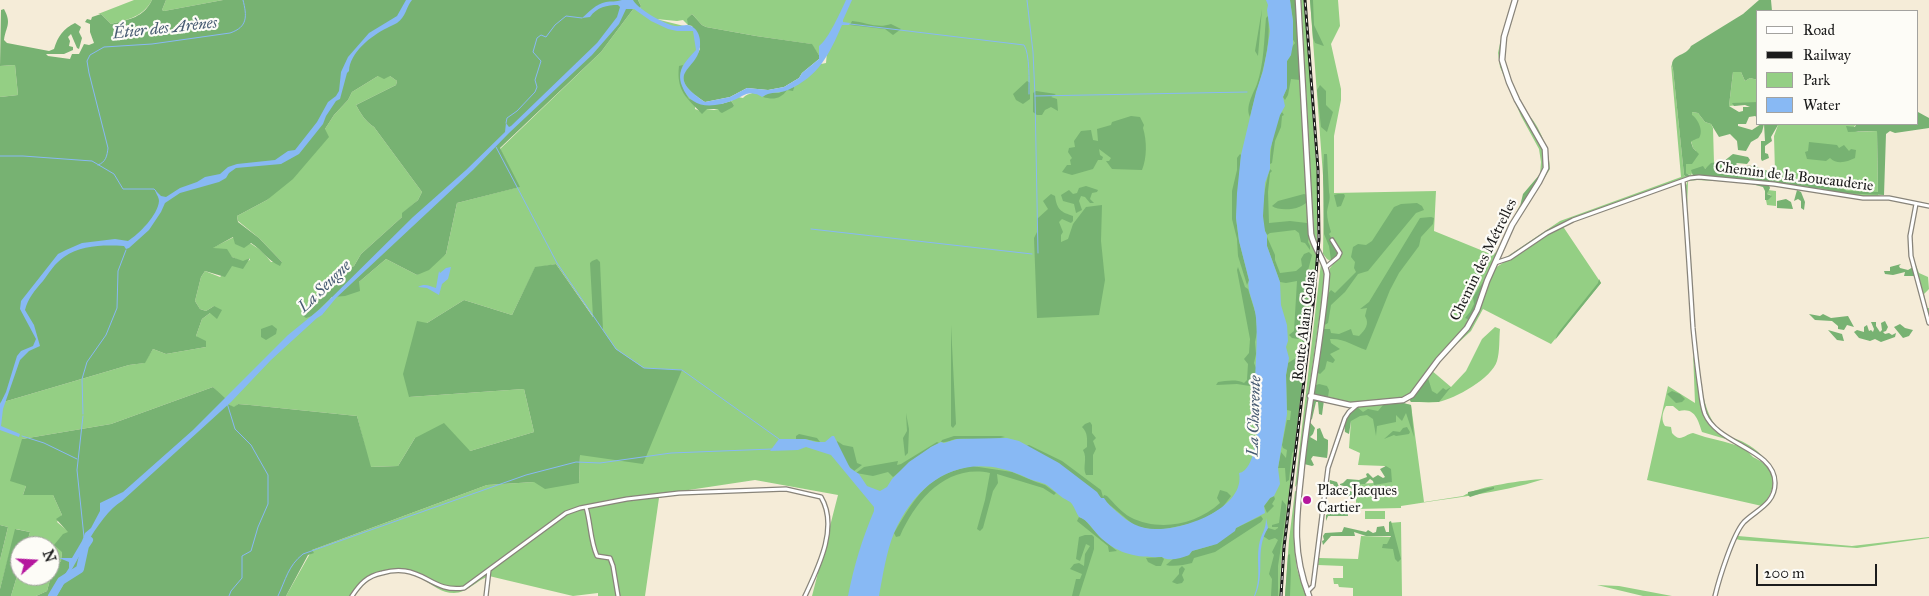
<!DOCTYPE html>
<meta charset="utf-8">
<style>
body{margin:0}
#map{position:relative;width:1929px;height:596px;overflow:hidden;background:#f5ecd8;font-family:"IM FELL Great Primer",serif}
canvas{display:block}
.legend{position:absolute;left:1756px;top:10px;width:162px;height:115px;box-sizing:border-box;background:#fdfcf7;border:1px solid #a3a29f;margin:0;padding:6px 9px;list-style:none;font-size:15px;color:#1c1c1c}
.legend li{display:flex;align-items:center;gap:10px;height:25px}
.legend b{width:25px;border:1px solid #a3a29f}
.north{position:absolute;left:10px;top:536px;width:50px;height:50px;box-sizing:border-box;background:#fdfcf7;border:1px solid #a3a29f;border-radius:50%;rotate:71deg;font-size:14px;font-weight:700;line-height:20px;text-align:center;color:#1c1c1c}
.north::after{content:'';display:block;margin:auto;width:18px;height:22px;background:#b5179e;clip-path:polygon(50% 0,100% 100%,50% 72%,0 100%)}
.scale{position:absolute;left:1756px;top:564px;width:121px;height:22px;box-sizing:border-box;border:2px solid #1c1c1c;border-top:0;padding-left:6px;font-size:15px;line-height:18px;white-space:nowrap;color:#1c1c1c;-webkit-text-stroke:4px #fdfcf7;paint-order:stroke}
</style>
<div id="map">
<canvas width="1929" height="596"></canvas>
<ul class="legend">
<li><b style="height:6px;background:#fff"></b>Road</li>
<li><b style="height:6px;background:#1c1c1c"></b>Railway</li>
<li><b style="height:14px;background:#94cf84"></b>Park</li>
<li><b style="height:14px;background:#88b9f4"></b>Water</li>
</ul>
<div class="north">N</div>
<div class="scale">200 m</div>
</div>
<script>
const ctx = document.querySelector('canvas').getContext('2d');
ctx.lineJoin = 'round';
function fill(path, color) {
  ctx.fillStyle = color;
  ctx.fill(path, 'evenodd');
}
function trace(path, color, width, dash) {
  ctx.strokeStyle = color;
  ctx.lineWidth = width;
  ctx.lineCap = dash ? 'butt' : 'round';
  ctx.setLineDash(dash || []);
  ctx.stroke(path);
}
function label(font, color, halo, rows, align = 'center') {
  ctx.font = font + ' "IM FELL Great Primer",serif';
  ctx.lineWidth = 4.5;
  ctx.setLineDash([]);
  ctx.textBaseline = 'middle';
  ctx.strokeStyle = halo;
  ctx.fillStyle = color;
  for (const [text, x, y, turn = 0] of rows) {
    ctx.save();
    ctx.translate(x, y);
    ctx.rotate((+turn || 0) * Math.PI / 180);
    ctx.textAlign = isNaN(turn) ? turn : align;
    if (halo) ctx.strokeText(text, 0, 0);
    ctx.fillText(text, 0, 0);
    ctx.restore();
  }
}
const green = new Path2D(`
 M134,0h18c-9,17 -23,19 -41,24l-10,-10h-3z
 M166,0h57l-59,11 -2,-1z
 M638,0h657l14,236 8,19 -36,307 -1,34h-468l26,-101 -83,-15 -73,11 -23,7 -14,98h-47v-3l-25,3 -84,-20c-12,4 -22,17 -35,17 -13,0 -21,-8 -32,-14 -27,-14 -51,-7 -68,17h-68l26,-46 175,-65 47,-3 45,1 1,-28 64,-87 -28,-19 -60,-85 -21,4 -23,47 -48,-15 -37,23 -18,74 115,-8 10,43 -64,19 -55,-13 -17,28 -28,1 -13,-51 -107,-11 -12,-1 -4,4 -6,-4 -15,-17 -102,37 -89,15 4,47 -3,9h30l9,20 -5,7 12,10 -7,20 -1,9 -8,8 -6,22 -11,5h-25l9,-30v10h30v-30h-24l4,-14 -14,-3 -16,60v-29l8,-33 -8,-2v-122l129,-38 15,-2 9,-14 13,5 40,-7 -10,-11 6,-17 8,-6 4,-7 -8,5 -6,-2 -5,-8 6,-24 4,-6 15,6 11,-11 19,-6v-2l-7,4 -31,-14 22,-11c18,6 25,10 37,25h11l-23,-24 -21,-17 -1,-5 30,-16 58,-71 9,-14 14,-15 4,-8 26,-16h12l7,5 -1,4 -40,20c5,9 9,16 18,22l48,65 -4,8 -15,13 -1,4 -41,37 -7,12 -12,7 -4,8 -14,12 -4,11 -18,11 57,-33 27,-23 31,16 29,-21 11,-51 62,-16 -19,-38 101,-97 33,-44 11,5 -5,-5 1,-2zM692,14l10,11 4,2 50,9 55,8 8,11 8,-3 -1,11 -10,2 -9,12 -12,9 -2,4c-11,0 -43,-1 -50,8l-5,-1 -7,4 3,4 -20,5 -8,-1 -6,2 -5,-2 3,-63 -2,-13 -8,-6 -32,-8 21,2 6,-1 5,5v-6z
 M1301,0h3l13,175v72l-3,-11z
 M1310,0h28l2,26 -9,18 10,45v11l-7,36v57l102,-2 -2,40 59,24 3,-3 24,-47v1l7,-8 -27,47 -30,75 -7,10 -23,24 -25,35 -9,8 -6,2 -43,4 -43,-7 -1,-7 17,-121 4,-5 -7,-4 -4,-5 1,-65z
 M1502,34l-2,16 3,22 13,28 27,49 1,15 -4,11 1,-13 -2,-13 -18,-33 -21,-49 -2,-14z
 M1671,64l2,5 11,106 2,2 -126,47 -58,36 58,-39 121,-44z
 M15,65l3,30 -18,2v-31z
 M1733,72h8l4,9 5,-3 8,2v23l-29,3z
 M1692,112l6,1 7,9 6,2 2,4 1,35 -9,6 -14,5 2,2 -8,-3 1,-10 10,-12 -3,-3 -2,-7z
 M1527,114c12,9 23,39 23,55l-35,56 -15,33 14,-33 34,-59 -3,-19z
 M1777,124h79l-4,6 6,2 19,-1 1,64 3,1h-25l-83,-13 4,-7 -2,-4 -1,-36 4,-11z
 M1705,177l31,5 -39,-2 -9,1 -1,28 6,80 -8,-101 3,-8z
 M1768,190l8,1v15l-9,-1 -1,-5 5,-5 -4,-1z
 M1562,225l39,58 -50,61 -68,-35 -12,22 -13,12 10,-14 27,-61z
 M1911,253l8,20 9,4 1,12 -5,5 3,14h2v10z
 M1321,263l3,9v13l-21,147 -5,51 -3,4z
 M1495,327l5,2c-1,10 0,22 -3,32 -5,17 -42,38 -59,41 -9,1 -19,0 -27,0l-1,-2 21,-30 20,17 15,-16 16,-32z
 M1696,347c4,24 5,68 25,84 7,6 17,8 24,12 12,6 21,16 29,27l-21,-20 -28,-15 -12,-9 -8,-13z
 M1693,352c3,18 6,60 17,74 5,6 12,10 19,14l-27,-8c-4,-12 -7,-25 -23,-21l-6,-5h-7c-4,7 -5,14 -1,20l6,1 1,6c8,10 12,2 21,0 16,6 33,8 48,14 6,3 8,6 12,10 3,2 7,3 10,6 17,12 10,31 -1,43l-115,-26 21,-94 27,17z
 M1403,403l8,2 13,97 39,-6c15,-10 62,-16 81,-17 -47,15 -95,19 -143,27v2l-45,1v-25l36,-2 -7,-16 -27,-1 2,-12 -11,-5 2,-27 -4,-3 8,-10 4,-2z
 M1295,491l2,1 -2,61 2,16 9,27h-21l4,-56z
 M1365,511h20v8h-20z
 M1401,522l1,74h-49v-8l-14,-1 -1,-3h-4l-1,-6h10v-12l-25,-1 1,-7 39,1 3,-23 31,1 -3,-14z
 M1738,536l114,10 77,-9v1l-72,10 -117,-8 -4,-1z
 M1597,585l22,1 53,10h-29z`);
const forest = new Path2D(`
 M152,0h14l-4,10 2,1 59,-11h415l3,6 -1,2h-6l-33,44 -101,96 20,39 -63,16 -11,51 -17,16 -12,5 -31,-16 -27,23 1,9 -15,5 -13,1 -20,19 -6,2 -4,-3 -1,-4 6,-2 4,-5h8l-9,-6v-3l14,-2 14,-12 4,-8 12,-7 7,-12 41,-37v-4l16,-13 4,-8 -48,-65c-9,-6 -13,-13 -18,-22l40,-20 1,-4 -7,-5 -6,3 -6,-3 -26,16 -4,8 -14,15 -9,14 4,8 -36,42 -26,21 -30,16 1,6 21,16 23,24 -2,4c-12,-5 -18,-16 -29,-23l-7,5 -9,-4 -2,-7 -20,11 14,1 5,8 11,4 7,-3 -7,11 -11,-3 -7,11 -20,-6 -4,6 -6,24 5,8 6,2 8,-5 8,4 -5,9 -7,-6 -8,6 -6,17 10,5v6l-40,7 -13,-5 -8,14 -16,2 -129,38v-306l18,-2 -3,-30 -15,1 1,-56 3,-1c8,15 2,17 0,31l3,3 42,8 5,-2c4,-13 9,-20 21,-26l6,4 -2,5 3,6 -3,11 -2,-1 -6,-14 -3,3 2,4 -1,5 4,1v3l-9,4h-18l2,2 22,3 2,-5h7l5,-10 5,1 5,-2 -4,-11v-8l-5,-2 2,-3 4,1 1,-3 9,-3 10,10c19,-5 32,-6 41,-24z
 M1290,0h7l1,41 2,2 1,32 -1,5 -9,-1 -3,16 -3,5 -2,-3 4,-9v-27l4,-6v-7l4,-5 -3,-5 1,-17z
 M1310,0h3l1,25 10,21 -9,-3 -2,-5z
 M1759,0h12l1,11h-14v69l-8,-2 -5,3 -4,-9h-8l-4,34 10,6 4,-1v-4h7l-5,-2 -11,1 -2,-3 26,-1v16l-3,-2 -6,1 -3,7h-8v2l14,4 9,-6h16l1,1 -7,12 1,4 -7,5v7l3,1 1,4 -7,3 -1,-2v-18h4l-1,-17 -2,8 -4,6 -7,4 -5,9 -8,-1 -1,-9 -7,-7 -11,3 -8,-13 -6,-2 -7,-9 -6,-1v3c6,4 12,16 7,23 -1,0 -8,3 -8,4l2,6 6,6 -7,10h-6v9l5,3 -5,1 -2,-2 -11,-106c-5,-15 13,-12 18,-23l52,-32z
 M1262,9l-4,47 -3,-5z
 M692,14l10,11 4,2 50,9 56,8 7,11v4l-17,14 -3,5 -15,9 -16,3 -21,-2 -17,9 -25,5c-10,-7 -28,-18 -19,-33 5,-8 10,-11 14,-20l-8,-23 -4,-1 -1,-6z
 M1268,16c4,36 -10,67 -18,101 -5,-10 3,-23 7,-33 7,-20 7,-44 9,-66z
 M852,21c13,1 26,8 39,3l10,5 -8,6 -8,-6 -35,-4z
 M683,65c-6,13 0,23 6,34l20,5h12l10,-3 3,4 -1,2 -11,6 -2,-1 -2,-3h-11l-5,5c-15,-16 -26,-23 -23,-48z
 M1027,81l3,2v16l-7,5 -7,-4 -3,-6z
 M1320,85l6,6v14l7,7 -6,20 -6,-5 -4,-37z
 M795,86l-2,5 -6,-1c-6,9 -14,10 -24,7l5,-4h11z
 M1036,91l20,3 -5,3 6,2 1,12 -7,-4 -6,3 -3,5h-5l-4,-3v-19z
 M1282,112l2,3 -2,1 -1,11 -6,14 -3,22 -2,1c0,-13 4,-42 12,-52z
 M1918,112l11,6v10l-34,5 -5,-2 -4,3 -2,61 -44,-2 -20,-5h-11l-1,-2 -22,-1 -7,-3v-2l5,-1 48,8 5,-1 10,5 31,1 -1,-61 -29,1 -2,-6 9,1 1,-3h62z
 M1131,116l9,1 4,8 -1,3c4,13 4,30 -1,42l-30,-1 -6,-8h3l2,-3 -12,-9 1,6 3,2 -1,3h-4l-5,9 -21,6 -10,-3 5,-7h4l-1,-5 2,-2 -4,-6 1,-4 6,-1 -1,-6 7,-10 10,-1 2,10 5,1 -1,-12 14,-4 1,-3z
 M1809,142l28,3 2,3 5,-3 5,6 2,-2 5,1 -1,8c-8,4 -18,7 -25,0l-4,3 -19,-2 -2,-7 3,-1z
 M1240,154l1,1 -5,63 3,23 10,39 -2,5 -9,-29 -1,-17 -5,-20v-28l5,-21v-12z
 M1324,154h3l2,38c2,8 -1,12 -2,20 0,7 2,13 4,20l-2,2 11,19 -5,9 -4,-2 -2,-14 -5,-12 -1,-61z
 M1733,154l15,3 2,3 -3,4 -10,-1 -1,1c7,5 9,1 16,2 9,0 15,7 23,6l2,4 -2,6 -6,3 1,3 -3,6 5,2 -4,4h-3v-9l-2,-4 -15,-4 -55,-7 -2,-6 12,-4 2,3 6,-6c16,-2 10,0 22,-9z
 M1270,169l2,2 -2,2 -2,19 1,31 21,-2 17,2 3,7 -2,12 2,4v4l-5,-7 -4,-1 -2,-9 -4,-3 -25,3 -3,2c-9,-15 -2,-50 3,-66z
 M1540,174l-6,16 -14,16 3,-12z
 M1086,186l12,4 -1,2 -5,1 -2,6 4,4h-4l-5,-6 -4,-1 -2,5 3,9 -6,3 -2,-9 -11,-3 -2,-6 8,-5 4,4 4,-1 2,-5z
 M1797,190l4,2 4,10 -1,8 -3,-2v-7l-3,-2 -4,2z
 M1051,194l4,2c2,14 6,16 18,20v5l-2,2 -9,-4 -3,3 4,10 -2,3v7l7,-3 5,-15 13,-17 16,-2 -1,36 4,39 -6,35 -62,3 -3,-80 3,-6v-13l11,-10 -5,-8z
 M1304,194l3,1 2,4c-5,11 -29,13 -37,7l6,-5z
 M1338,194h6l1,2 -4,10 -4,1 -3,-12z
 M1786,199l5,3 2,7 -16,-1v-7z
 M1417,203l5,3 2,4 -8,3 -48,58 -10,3 -13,18 -14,13 -3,18 -5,3 4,-31 4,-5 4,3 21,-21 -2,-4 1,-6 -4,-5 2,-10 5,-3 8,1 6,-4 22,-34 7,-3z
 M1431,217l3,1 -1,6 -12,13 -2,9 -20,27 -9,17 -24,60c-12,-4 -22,-12 -36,-11l1,4 9,6 -10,5 5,6 -2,3 -6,-2 -2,8 -5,5 -4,-2 7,-43h7l1,4 8,1 12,-5 2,6 6,1c6,-6 11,-12 6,-20l2,-8 -7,1 9,-7 51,-84z
 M1267,237l8,18v5l5,13 16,-2 6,-5 -1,-7 3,-5 5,-2 3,3 -6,23 4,2 1,7 -6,27 3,12 -10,13 -6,-1 -3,-3 5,-4 3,-50 -11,2 -6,-1 -13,-36z
 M597,259l3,3 3,68 13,19 28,19 38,2 -39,94 -63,-9 -1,28 -34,6 -11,-7 -47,3 -175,65 2,3 -6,2 -22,41h-250l11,-5 6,-22 8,-8 1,-9 -8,-7 9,-11 5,-2 -12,-13 6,-4 -9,-20h-30l3,-9 -16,-5 12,-42 89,-15 102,-37 13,12 2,5 6,3 4,-3 12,1 107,11 14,51 27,-1 17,-28 29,-15 26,28 64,-19 -10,-43 -115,8 -6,-23 14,-53 10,2 37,-23 48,15 23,-48 21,-3 37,53 -3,-54 2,-2z
 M1901,264l-2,2 1,2 8,2 5,-3 3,1v8h-12l1,-4 -12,3 -8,-1 -1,-3h6v-4z
 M1238,267l7,20 3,2 8,26 1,17 -2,10 1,12 -2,9 2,5 -1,12 -5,6 -13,-2 -21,1 2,-3c8,-1 18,-3 26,1l3,-3 1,-16 -4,-5 5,-6 1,-14 -13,-69z
 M1599,279l2,4 -46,57 3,-7 40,-50z
 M1483,282l-2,10 -11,28 -5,-2 5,-6 4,-8 -1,-7z
 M1809,314l11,2 3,-2 8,4 17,-2 6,11 -7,-2 -3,5 -6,-1v-3l-6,-5 -17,-1z
 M1885,321l3,6 -2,4 -3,1 2,2 4,-1 3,2 4,-2 -1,4 -14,5 -6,-3 -5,2 -11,-3 -5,-6 3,-2 7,2v-5l3,-2 2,6 2,-1 2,2 1,-3 -3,-7h5v4l4,6 2,-2 -1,-7z
 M1900,324l5,4 8,2 -4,6 -6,2 -9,-11z
 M272,325l5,4 -1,5 -10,6 -5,-3v-8z
 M951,325l5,99 -3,4 -2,-2z
 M1828,330l14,4 2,7 -7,-1z
 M1306,336l1,3 -13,112 -2,2 -3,27 -3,2 -1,-14h-7l3,-16 5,6 1,-8 -4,-2 -1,-3 5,-25h3l1,-9 -4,-1 -1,-35 2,-12 11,-7 4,-19z
 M1431,370l2,1 -5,7 4,13 5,3 6,-6 3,2 5,-3 -12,15h-28l-1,-2z
 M1319,384l8,2 2,4 -1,7 -14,-1v-10z
 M1252,387l3,1 3,28 -7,-3c-2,-9 2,-17 1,-26z
 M1672,391l8,3 5,5 -3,3 -6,1 -9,-9z
 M1314,398l10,2 -2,15 -3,-1 -1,-12h-2l-4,17 -3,2 6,7 -2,6 -3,3 7,4v-12l3,-1 4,10 4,2c0,6 0,12 -1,18l-14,-2 -2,3 3,6 -2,1 -8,-2 1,-27 -2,-5 4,-11 4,-21z
 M1403,403l8,2 3,32 -8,-24 -4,8 -6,-6v7l-19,4 -1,10 -3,-17 -6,-4 -7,1 -9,5 -2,13 -4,-2c-2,-10 4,-21 12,-25l6,5 5,-3 10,2 5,-6z
 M906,413l3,16 -1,24 -3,3 -2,-18 4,-7z
 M1090,422l2,3v8l4,5 -3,3 3,8 -3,6v20h-7c-4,-8 2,-16 -3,-25l4,-3c0,-8 1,-14 -5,-20l3,-3z
 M1407,427l3,5 -1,2 -13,2 -2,-1 -10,4 9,-8 7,1 3,-4z
 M799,434l18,4 3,4 -15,-3 -9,1v-4z
 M954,436h47l4,1c-15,4 -33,1 -49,2 -5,1 -10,4 -15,3l1,-2z
 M837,441l6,4 10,2 4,16 5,2 -8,6c-8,-6 -17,-21 -17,-30z
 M937,442l2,1 -8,4 -38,30 -5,-5 -15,4 -17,-3 8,-6 34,-6 -1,4 4,-1z
 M1029,445l33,16 39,29 2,7 1,-2 3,1c7,7 14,16 23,21 29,15 66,8 90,-14l-3,-5 3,-8 7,2 4,4 -9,12 -24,14 -28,6 -13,2 -12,-2 -10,-2 -66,-55 -43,-25z
 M972,466l40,6 24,10 9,3 11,8 -2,2 -11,-7 -46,-14 1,9 -5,8 -10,37 -3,3 -3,-2 8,-29 5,-27c-44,-9 -74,27 -90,63l-4,1 -2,-4c22,-37 34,-59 78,-67z
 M1386,466l5,3 1,13 -18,3 -1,-4 -3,-2 -5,5h-8l-1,14 -18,-4 -5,-10h-4l1,-4 7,2 2,5 14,5 -2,-4 -11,-3v-1l3,-1 4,-4 12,1 8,-3 -1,-3 2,-1 5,5 5,-3 5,3 2,-1 -5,-8z
 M1494,487v2l-24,8 -2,-2v-3z
 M1274,496l1,3 -3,5 2,2 -7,7 -3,-7 6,-8z
 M1282,500l4,5v8l-8,53v30h-7l1,-17 -3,-5 5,-19 -2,-3 6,-12 -3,-2 -6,2 -6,-4 5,-8 7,2 3,-2v-1h-6v-2l7,-2z
 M1332,512h12l4,2v2h-20l-2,5v-6z
 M1261,516l2,3 -2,3 -46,30 -21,6 -2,5c-8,2 -18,4 -26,2l7,-6 16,-4 3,-4 21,-6 23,-17z
 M1079,517l5,2 16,18 17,14 -8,1 -1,-6 -31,-25z
 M1391,521l10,38 -3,3 -3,-3 -2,-10 -11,-1 1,-4h4l4,-8h-25l-12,-4 1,4h-24l-8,9 -1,-4 2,-1 -1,-4 2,-3 17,-1 2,-5 22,5 2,-2 5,3 3,-1 1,-5 7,-1 2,6h3v-10z
 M0,525l8,2 -8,33z
 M15,529l15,3 -4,14h-6v20l-9,30h-11v-7z
 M1085,535h7l2,2v12l-15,47h-7l4,-17h4l2,-5 -12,-5 4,-5 5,-1 5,3 1,-12 5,-8 -4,-2 -6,17 -4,-2 3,-22z
 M1290,554l1,16 -1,26h-5l3,-41z
 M1162,557l2,2 -3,7h-5l-8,-4 -2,-4z
 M1182,566l3,3 -3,6 2,5 -2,3 -5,1 -5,-2 7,-8v-5z`);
const water = new Path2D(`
 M406,0h6c-6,7 -6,17 -15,23 -3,2 -7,3 -10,5 -16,8 -37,24 -38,43l-2,2 -7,26 -4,2 -10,15 -3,8 -24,30 -18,10 -45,4 -7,5 -3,5 -7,4 -39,11 -15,10 -4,9 -12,18 -20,18 -3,1 -2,-3c-21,-1 -43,-1 -60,11 -9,6 -15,16 -21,24 -8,9 -15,17 -18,29l9,15 6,21 -11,5 -9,9 -17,49 -2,17 19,8 -1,3 -19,-7v-26l6,-12 11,-36 4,-5 12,-5 3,-7 -16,-30 1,-8 37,-47 8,-4 16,-7 33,-4 13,2c11,-7 30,-26 31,-40 0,-4 -3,-7 -4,-11l6,6 5,1 14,-9 17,-6 8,-5 15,-3 8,-7 9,-3 38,-4 13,-9 7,-1 22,-28 11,-20 8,-6 3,-5 2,-19 7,-15 21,-24 28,-17z
 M622,0h11c6,10 31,24 42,26 7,1 13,-4 19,2 4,3 6,9 6,14 2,29 -41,29 5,60l25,-5 17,-9 21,2 16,-3 15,-9 3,-5 17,-14v-13c9,-6 22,-35 27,-46h6l-9,20v2l7,1 -1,2h-7c-13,30 -23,51 -54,65 -10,4 -18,1 -26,7 -2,-1 -4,-3 -7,-3 -8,-3 -15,4 -21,6 -21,8 -43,10 -52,-14 -6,-16 4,-25 14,-36l-3,-19h-16l-9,-2 -17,-8 -17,-12h-8l-7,15 -27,31 -83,78 -36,37 -137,128 -14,17 -5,3 -46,42 -40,42 -109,99c-25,15 -49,69 -65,95h-6l18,-28v-6l-10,-4h13l10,-17 3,-8 6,-5 9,-17v-8l23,-11 70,-62 95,-95 32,-26 93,-92 53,-47 39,-38 1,-9 3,4 2,-1 86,-83 20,-26 3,-10 -2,-2c-11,0 -21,2 -28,12l-8,1c7,-6 14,-14 24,-16 5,-1 10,0 16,-2z
 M1266,0h24l3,21v23l-2,11 -4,6v27l-4,9 2,9 -5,9 -10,35v19l-5,14 -2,33 2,15 2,4v11l13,36 1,23 6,20 1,16 -2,6 3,11 -3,17 1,39 -9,54 2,16 -6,12 -4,2 -6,8 1,7 -29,15 -1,3 -18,13 -25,7 -3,4c-7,3 -21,7 -27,2 -25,1 -45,-3 -63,-21 -7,-7 -11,-16 -20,-19 -3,-4 -4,-9 -7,-13 -2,-3 -6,-4 -9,-6 -6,-4 -12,-11 -18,-14 -8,-3 -15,-4 -22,-8 -58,-26 -105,2 -129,57 -8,20 -11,42 -15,63h-31c6,-30 14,-57 26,-85v-4l-43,-52 -25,-8 -8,3 -28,1 9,-12h26l11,3h9l7,-6h2l16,32 9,6 8,12 13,5 7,-4 5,-8 17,-17 22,-15 10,-5 3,1 13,-4 50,-1 12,3 40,22 38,29 4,6h3c3,5 8,10 13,14 11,10 22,17 38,17 27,2 91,-21 84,-56 16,-2 19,-44 19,-58 -1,-9 -3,-18 -3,-27 0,-23 3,-47 1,-70 -1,-14 -10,-28 -7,-38l-10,-39 -3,-23 1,-25 4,-38 15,-63 7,-21 4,-20 3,-20 -3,-21 1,-5z
 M451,267l-3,12 -6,5 -3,11 -12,-7 -9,-1c7,-4 11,-1 18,1l3,-17 1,2 6,-5z
 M1266,518l2,10c-14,23 -2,44 -13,68h-1c8,-19 2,-32 5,-51 2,-12 7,-14 7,-27z`);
const stream = new Path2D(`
 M1027,0l6,52 2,44 3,157
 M850,24l174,21c6,9 5,37 5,49
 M1035,96l212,-4
 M506,123l1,-5 10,-7 18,-19 2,-5 -2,-7 6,-19 -8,-9 4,-14 4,-3 5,2 9,-12 11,-9 16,2
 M496,147l61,116 59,86 28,19 38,2 97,69
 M0,156h23l69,5 22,13 9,15h31l2,2
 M98,165c8,-3 9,-9 10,-17l-19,-75 -2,-12 3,-6 14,-8 48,-3 78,-11c18,-6 17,-17 13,-33
 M811,229l221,25
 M227,403l8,26 16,16 17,30v29l-10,23 -7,24 -9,5v22l-11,13 -2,5
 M83,414l-1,-35 5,-17 19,-27 11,-27 1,-37 8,-21
 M83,416l-6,54 7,67
 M22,436l22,7 33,16
 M278,596c8,-17 10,-30 25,-42l223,-79 50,-13 24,1 71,-10 101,-4`);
const river = new Path2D(`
 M52,596l9,-15 19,-12 5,-23 4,-6`);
const minor = new Path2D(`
 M1683,181c4,49 7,98 10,147 2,20 4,40 7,60 1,8 2,18 5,26 13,31 70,35 70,69 0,21 -19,27 -31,39 -11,12 -25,57 -29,74
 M1916,204l-6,32 1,20 18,67
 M1495,263l15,-5 37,-25 26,-13 117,-42 9,-1 75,7 89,14h26l40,8
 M1326,267l12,-10 2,-4 -8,-13
 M586,507c5,17 4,33 11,49l13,2 3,8 5,30
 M1307,592l6,-6 15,-118 17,-50 4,-6 8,-7
 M352,596c8,-12 15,-20 30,-23 7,-2 16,-3 23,-2 23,3 31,21 59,17l102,-75 14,-5 47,-9 52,-6 107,-4 35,8c18,30 -3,71 -16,99
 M486,596l3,-26`);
const tertiary = new Path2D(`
 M1298,0l13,234c3,15 14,26 16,40 -5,68 -20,134 -26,201 -5,45 -9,78 8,121
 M1310,396l40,9 53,-5 9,-5 26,-35 29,-32 10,-18 10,-29 25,-56 27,-43 7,-14 -1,-19 -28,-49 -8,-18 -7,-22 2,-23 11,-37`);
const rail = new Path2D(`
 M1281,596l3,-49 30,-250 5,-58 -1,-70 -13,-169`);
const markers = [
 [1307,500,5,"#b5179e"]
];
const streetNames = [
 ["Chemin de la Boucauderie",1794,177,7],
 ["Chemin des Métrelles",1484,260,-64],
 ["Route Alain Colas",1305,326,-83]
];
const poiNames = [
 ["Place Jacques",1317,491],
 ["Cartier",1317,508]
];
const waterNames = [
 ["Étier des Arènes",165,29,-6],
 ["La Seugne",325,287,-44],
 ["La Charente",1255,416,-88]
];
fill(green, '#94cf84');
fill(forest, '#77b272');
fill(water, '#88b9f4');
trace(stream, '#88b9f4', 1);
trace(river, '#88b9f4', 8);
trace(minor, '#88847a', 5.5);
trace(tertiary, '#88847a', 7);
trace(minor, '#fff', 3);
trace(tertiary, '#fff', 4.5);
trace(rail, '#1c1c1c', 3);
trace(rail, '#fdfcf7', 1, [4]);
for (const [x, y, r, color] of markers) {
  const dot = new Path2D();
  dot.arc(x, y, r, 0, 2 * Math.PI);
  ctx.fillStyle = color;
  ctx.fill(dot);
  trace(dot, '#fdfcf7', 2);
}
label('15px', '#1c1c1c', '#fdfcf7', streetNames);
label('15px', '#1c1c1c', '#fdfcf7', poiNames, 'left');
label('italic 16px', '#475b72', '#fdfcf7', waterNames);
</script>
